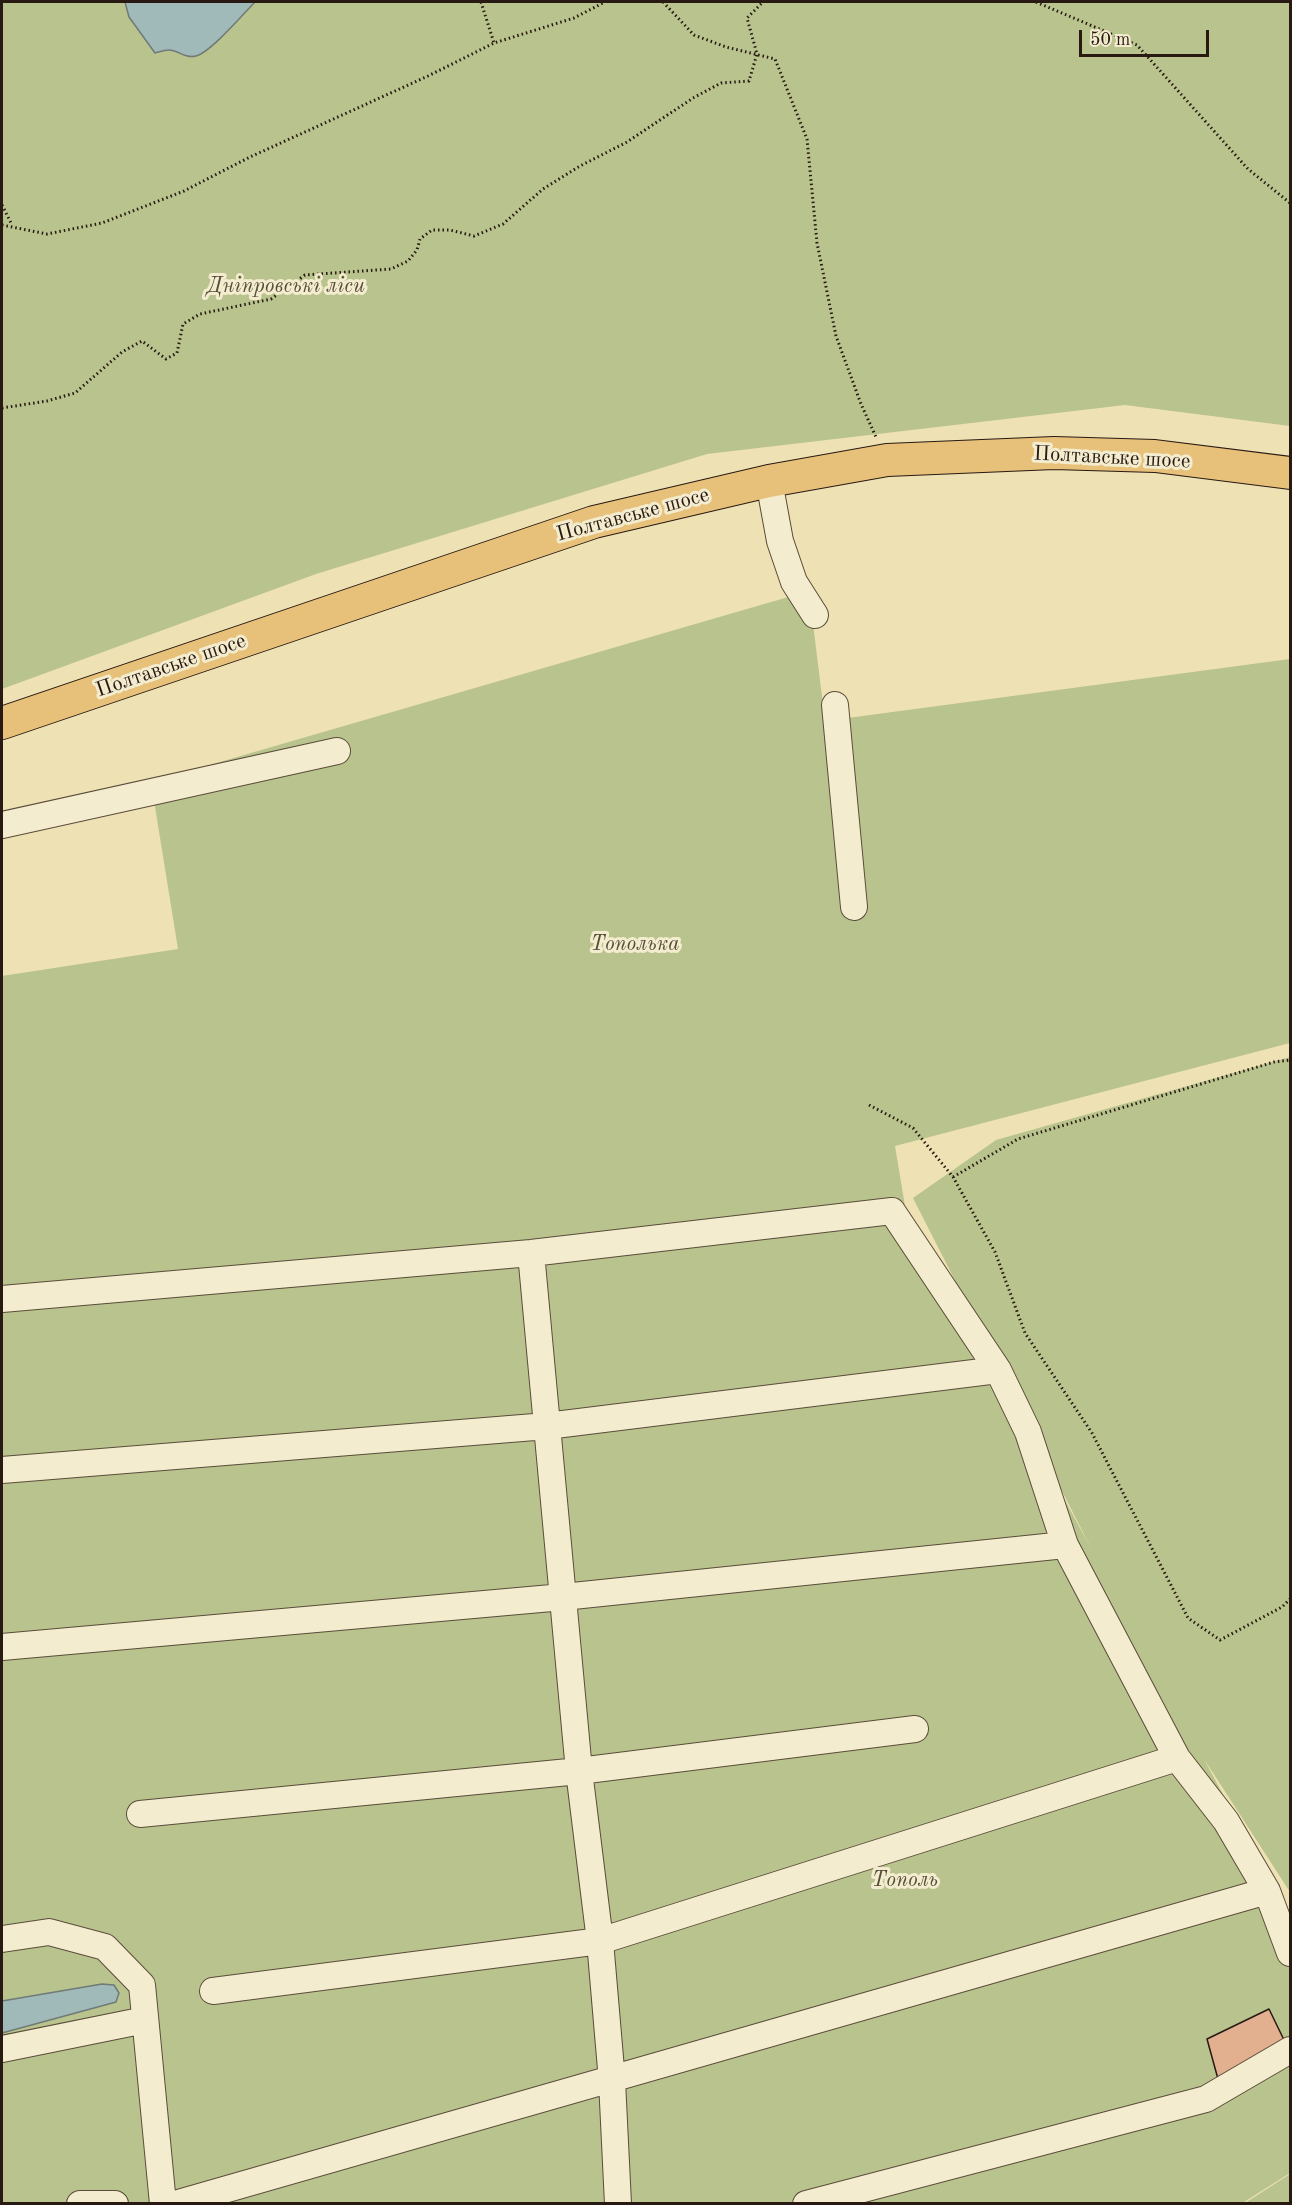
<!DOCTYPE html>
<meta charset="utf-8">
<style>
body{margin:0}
#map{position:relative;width:1292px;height:2205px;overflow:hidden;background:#eee1b4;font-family:"Old Standard TT",serif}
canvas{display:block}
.frame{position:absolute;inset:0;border:3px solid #281a13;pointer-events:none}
.scale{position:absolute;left:1079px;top:30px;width:130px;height:27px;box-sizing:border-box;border:3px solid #281a13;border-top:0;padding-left:8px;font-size:18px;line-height:21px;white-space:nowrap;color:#281a13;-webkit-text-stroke:4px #f4ecce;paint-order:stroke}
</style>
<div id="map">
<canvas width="1292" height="2205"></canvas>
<div class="frame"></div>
<div class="scale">50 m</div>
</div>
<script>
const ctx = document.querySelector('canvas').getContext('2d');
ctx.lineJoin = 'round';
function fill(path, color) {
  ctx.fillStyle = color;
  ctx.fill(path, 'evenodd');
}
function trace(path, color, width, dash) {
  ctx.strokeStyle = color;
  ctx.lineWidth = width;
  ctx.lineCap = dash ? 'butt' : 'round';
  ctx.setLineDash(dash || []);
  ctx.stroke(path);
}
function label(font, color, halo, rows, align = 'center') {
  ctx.font = font + ' "Old Standard TT",serif';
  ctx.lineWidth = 6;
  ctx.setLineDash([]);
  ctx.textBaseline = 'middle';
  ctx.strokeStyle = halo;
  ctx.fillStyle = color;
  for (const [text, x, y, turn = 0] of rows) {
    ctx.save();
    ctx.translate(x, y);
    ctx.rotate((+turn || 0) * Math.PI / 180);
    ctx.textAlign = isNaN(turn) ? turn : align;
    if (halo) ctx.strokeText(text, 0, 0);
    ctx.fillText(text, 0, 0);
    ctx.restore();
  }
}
const green = new Path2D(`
 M2,2h1288v424l-165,-21 -418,49 -391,120 -314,115z
 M809,591l16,130 465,-62v384l-395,103 10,60 187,344 -179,-352 83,-58 294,-83v835l-86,-133 86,161v253l-49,31h-1239v-1228l176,-27 -27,-167z
 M1290,2174v29h-45z`);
const water = new Path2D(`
 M125,2h130c-12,12 -44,50 -59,54 -11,3 -18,-6 -27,-6 -5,0 -10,2 -14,3l-26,-36z
 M102,1984l12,1 5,8 -3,9 -114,31v-32z`);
const building = new Path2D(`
 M1269,2009l16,33 -67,37 -11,-40z`);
const path = new Path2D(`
 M481,2l13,41
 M663,2l31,33 32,12 49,12 32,80 10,104 19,93 25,68 15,33
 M1036,2l101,43 111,124 42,34
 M2,205l10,20
 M2,225l45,9 55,-11 82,-32 66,-34 178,-81 66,-33 80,-25 31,-16
 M2,408l45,-7 28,-8 47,-41 20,-11 24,18 11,-6 6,-29 17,-10 71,-15 34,-24 86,-6 17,-8 9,-11 3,-11 12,-9h18l24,6 29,-12 40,-35 37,-23 47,-24 66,-44 28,-15 28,-2 8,-27 -10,-36 16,-16
 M869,1105l44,23 40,49 42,75 30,81 67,100 96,185 32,22 62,-33 8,-8
 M953,1177l65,-38 256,-77 16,-2`);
const minor = new Path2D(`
 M769,481l11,60 14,41 21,33
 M835,705l19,202
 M2,825l335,-74
 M531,1253l48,518 21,170 12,140 6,123
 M2,1299l529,-46 361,-42 106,159 30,62 37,113 112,213 49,63 41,70 23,62
 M2,1470l545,-44 451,-56
 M2,1647l561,-50 502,-52
 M140,1814l439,-43 336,-42
 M2,1939l47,-7 56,15 37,38 21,219
 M213,1991l387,-50 577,-183
 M2,2049l143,-29
 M80,2204h35
 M175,2204l1092,-313
 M806,2204l400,-105 84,-49`);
const major = new Path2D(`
 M2,723l592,-201 175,-41 118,-21 167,-7 101,3 135,17`);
const parkNames = [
 ["Дніпровські ліси",286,286],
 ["Тополька",635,944],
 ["Тополь",905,1880]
];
const streetNames = [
 ["Полтавське шосе",1112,458,3],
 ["Полтавське шосе",633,515,-15],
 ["Полтавське шосе",171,666,-19]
];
fill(green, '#b9c38d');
fill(water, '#a0bab9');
trace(water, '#707a77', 1.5);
fill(building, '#e2af8f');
trace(building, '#281a13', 1.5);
trace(minor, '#5a4c3b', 28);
trace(major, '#281a13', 34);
trace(path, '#281a13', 3, [1.5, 3]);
trace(minor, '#f4ecce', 26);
trace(major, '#e7c07a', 32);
label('italic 21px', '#544d38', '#f4ecce', parkNames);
label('21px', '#281a13', '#f4ecce', streetNames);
</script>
